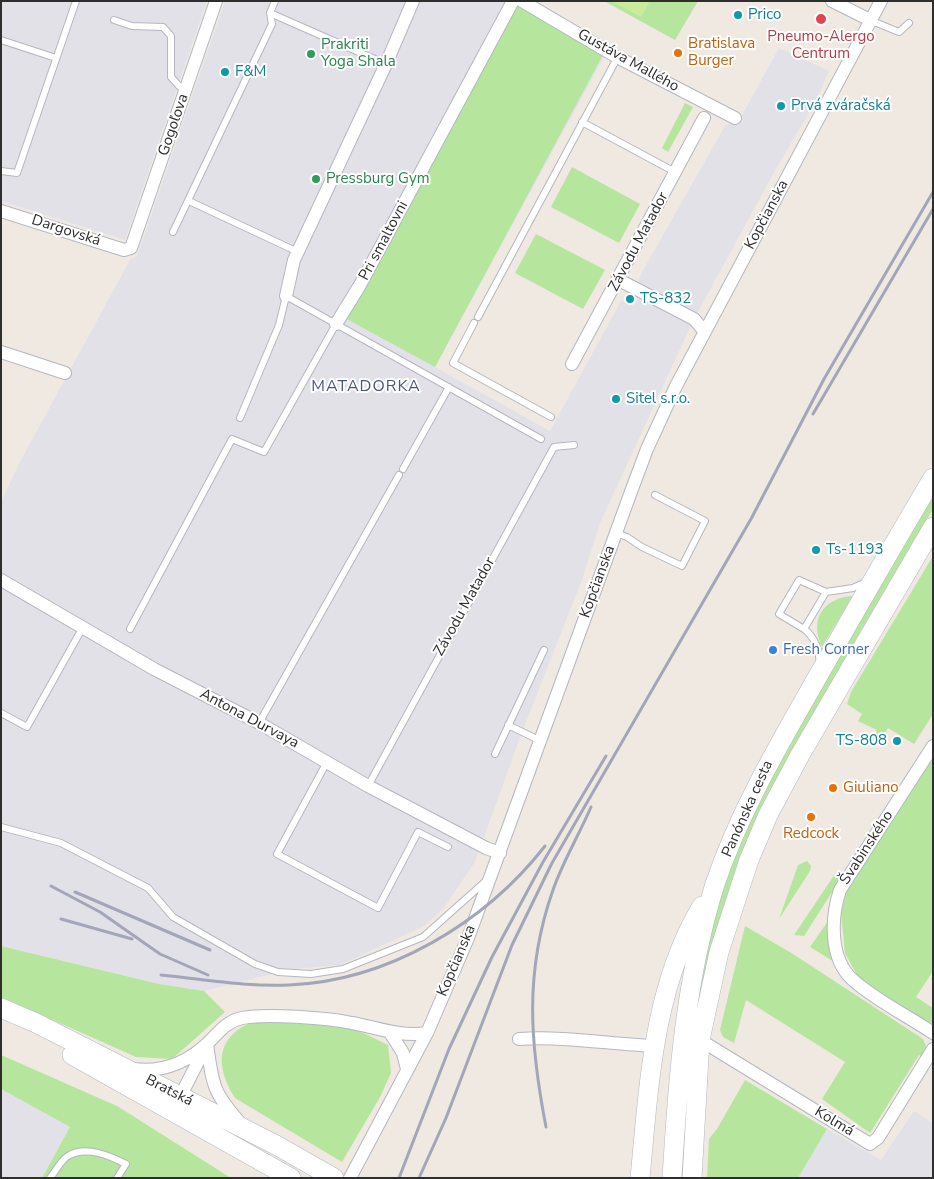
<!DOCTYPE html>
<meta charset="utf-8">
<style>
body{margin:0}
#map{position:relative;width:934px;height:1179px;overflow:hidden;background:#efe9e1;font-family:"Nunito Sans",sans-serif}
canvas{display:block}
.frame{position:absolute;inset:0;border:2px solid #2e2e2e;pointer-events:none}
</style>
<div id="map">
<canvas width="934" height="1179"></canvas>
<div class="frame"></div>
</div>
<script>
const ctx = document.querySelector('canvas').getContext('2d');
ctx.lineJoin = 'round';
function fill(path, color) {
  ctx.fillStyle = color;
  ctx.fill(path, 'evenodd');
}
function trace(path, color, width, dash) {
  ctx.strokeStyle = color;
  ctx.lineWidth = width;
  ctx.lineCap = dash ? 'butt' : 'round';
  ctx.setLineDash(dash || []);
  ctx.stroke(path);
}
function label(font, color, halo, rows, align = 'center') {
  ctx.font = font + ' "Nunito Sans",sans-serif';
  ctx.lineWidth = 4;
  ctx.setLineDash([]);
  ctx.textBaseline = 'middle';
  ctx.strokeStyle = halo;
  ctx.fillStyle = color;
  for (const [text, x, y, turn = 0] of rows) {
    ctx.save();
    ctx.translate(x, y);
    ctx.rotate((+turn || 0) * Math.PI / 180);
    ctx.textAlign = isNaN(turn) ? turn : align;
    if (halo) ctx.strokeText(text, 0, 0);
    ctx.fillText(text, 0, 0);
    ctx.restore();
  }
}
const industrial = new Path2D(`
 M1,1h206l-82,239 -124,-39z
 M225,1h305l80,45 -175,321 115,64 71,-130 13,5 10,-21 -6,-3 3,-8 84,-148 16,-9 38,-69 50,23 -13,30 -39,66 -83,152 -94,204 -18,57 -60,152 -47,130 -32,47 -19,17 -84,39 -48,4 -88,22 -45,-7 -158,-38v-444l21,-44 108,-198 7,-4z
 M1,1089l69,38 -28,51h-41z
 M914,1111l19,12v55h-135l29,-49 54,31z`);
const green = new Path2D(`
 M604,1h94l-23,39z
 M513,4l91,49 -169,314 -94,-51z
 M685,103l8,4 -25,45 -6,-4z
 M572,167l68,37 -21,39 -68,-36z
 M536,234l69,36 -22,39 -68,-36z
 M933,497v12c-35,58 -70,117 -103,176 -57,98 -107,193 -128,305l-7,-1 34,-121 49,-108z
 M933,556v158l-19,30 -26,-16 -7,11 -7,-4 3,-5 -19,-9 4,-7 -15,-10 4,-12z
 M853,596l-31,51c-13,-28 1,-49 31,-51z
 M933,757v214l-17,26 17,11v15l-8,-1 -67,-45 -13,-24 -4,-40 7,-26z
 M807,861l4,5 -1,5 -31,48 19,-54z
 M835,874l6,4 -37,58 -10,-1z
 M828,921v11l8,31 -26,-16z
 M745,926l48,28 130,85 3,7 -3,11 -4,-2 -49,78 -48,-34 23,-37 -99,-62 -12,43 -11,-6 -3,-7z
 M1,946l158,38 45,7 21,21 -53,47 -36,-2 -135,-60z
 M254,1021l97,6 37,18 3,28 -11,24 -38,65 -107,-64c-20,-32 -20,-61 19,-77z
 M1,1055l116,51 114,72h-189l28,-51 -69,-38z
 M745,1080l82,49 -29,49h-91l2,-39 8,-10z`);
const pitch = new Path2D(`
 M646,1l3,2 -8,14 -28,-15z`);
const lane = new Path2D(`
 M275,1l-5,12 116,51
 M114,20l18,6 31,1 8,9v41l9,10 6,1
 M872,21l27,11 10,-9
 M1,40l55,18
 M582,122l93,50
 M1,171l16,2 59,-172
 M189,201l109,51
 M173,232l99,-208 -2,-11
 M478,317l137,-255
 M474,323l-21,40 98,54
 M240,418l39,-93 7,-29 255,143
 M403,469l46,-82
 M616,533l11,4 15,10 40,19 23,-45 -50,-26
 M130,629l102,-190 32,13 72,-128
 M804,629l-25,-15 20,-34 27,12
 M819,664c2,-12 -5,-28 -15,-35l22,-37 27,-4 13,-6
 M1,713l26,14 56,-100
 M259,723l140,-248
 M508,725l33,16
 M495,754l49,-104
 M327,762l-50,92 101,54 40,-76 30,15
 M368,786l186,-339 20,-2
 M1,827l60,16 87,45 25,29 82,47 23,8 33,2 32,-5 80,-32 64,-57
 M50,1178c5,-6 11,-18 18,-22 18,-11 42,0 58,8l-9,14`);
const street = new Path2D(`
 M522,1l95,56 118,61
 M832,1l40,20
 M1,211l123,39 7,-2 85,-247
 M619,280l75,39 10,12
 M286,296l8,-36 92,-196 27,-63
 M336,324l24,-39 153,-284
 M1,352l64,21
 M572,364l132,-246
 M1,580l153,89 105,54 109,63 118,62 14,5
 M933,746l-93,144c-9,27 -11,69 13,90 22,20 55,36 80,53
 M391,1034l12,19 4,16
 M519,1039c45,-3 90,5 135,7
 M700,1040l170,104 8,-6 55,-89
 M207,1044c6,42 5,47 34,80
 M133,1069c29,4 55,-7 76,-27 10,-10 18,-21 33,-24 24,-5 86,0 110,5 27,5 48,14 75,10
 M175,1099l5,-2 26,-51
 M350,1178l77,-145 41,-95 164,-449 15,-40 29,-63 205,-385`);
const secondary = new Path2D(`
 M1,1008l35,15 240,122 58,33
 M72,1055l219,123
 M640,1178c9,-92 13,-191 62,-272
 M672,1178c6,-100 13,-198 43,-294 25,-74 65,-141 103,-208 38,-66 76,-133 115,-198
 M692,1178l8,-138 19,-88 30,-92 19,-45 32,-60 133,-228`);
const rail = new Path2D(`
 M813,414l120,-205
 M51,886l49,26 60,42 48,21
 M75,892l135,58
 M61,919l71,20
 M161,975c42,4 86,12 128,10 99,-4 196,-62 256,-139
 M546,1127c-16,-83 -22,-155 7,-237 10,-29 26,-55 38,-83
 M399,1178l50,-129 43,-92 51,-95 63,-106
 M419,1178l27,-60 66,-173 40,-82 199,-344 73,-140 109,-187`);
const markers = [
 [738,15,5,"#0f9aa8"],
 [821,19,6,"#e0444e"],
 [678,53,5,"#e8710a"],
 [311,54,5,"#2e9e5b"],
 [225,72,5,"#0f9aa8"],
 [781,106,5,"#0f9aa8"],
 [316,179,5,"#2e9e5b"],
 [630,299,5,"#0f9aa8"],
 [616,399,5,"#0f9aa8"],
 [816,550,5,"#0f9aa8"],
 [773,650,5,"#3f7fe0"],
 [897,741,5,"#0f9aa8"],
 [833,788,5,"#e8710a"],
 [811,817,5,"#e8710a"]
];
const cultureNames = [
 ["Prico",748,15],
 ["F&M",235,72],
 ["Prvá zváračská",791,106],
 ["TS-832",640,299],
 ["Sitel s.r.o.",626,399],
 ["Ts-1193",826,550],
 ["TS-808",887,741,"right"]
];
const healthNames = [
 ["Pneumo-Alergo",821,37],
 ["Centrum",821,54]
];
const foodNames = [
 ["Bratislava",688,44],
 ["Burger",688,61],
 ["Giuliano",843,788],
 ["Redcock",811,834,"center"]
];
const leisureNames = [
 ["Prakriti",321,45],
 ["Yoga Shala",321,62],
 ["Pressburg Gym",326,179]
];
const streetNames = [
 ["Gustáva Mallého",628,61,29],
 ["Gogoľova",174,125,-71],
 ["Kopčianska",767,215,-62],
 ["Dargovská",66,231,18],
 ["Pri smaltovni",384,241,-62],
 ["Závodu Matador",639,242,-62],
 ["Kopčianska",598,582,-70],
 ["Závodu Matador",465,607,-61],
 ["Antona Durvaya",249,719,28],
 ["Panónska cesta",748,809,-66],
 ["Švabinského",867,848,-57],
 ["Kopčianska",457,961,-67],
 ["Bratská",169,1091,27],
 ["Kolmá",834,1122,31]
];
const shopNames = [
 ["Fresh Corner",783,650]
];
const neighbourhoodNames = [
 ["MATADORKA",366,387]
];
fill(industrial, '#e3e1e8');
fill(green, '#b6e59e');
fill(pitch, '#c9ec9a');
trace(lane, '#b4b7c1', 8);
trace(street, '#b4b7c1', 14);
trace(secondary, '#b4b7c1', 20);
trace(lane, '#fff', 6);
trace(street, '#fff', 12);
trace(secondary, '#fff', 19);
trace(rail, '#a3a6b8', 3);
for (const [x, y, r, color] of markers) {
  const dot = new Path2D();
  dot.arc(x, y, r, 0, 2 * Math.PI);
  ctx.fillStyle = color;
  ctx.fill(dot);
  trace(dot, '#fff', 2);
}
label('15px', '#0d838f', '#fff', cultureNames, 'left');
label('15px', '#be3a42', '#fff', healthNames);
label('15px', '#c56008', '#fff', foodNames, 'left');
label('15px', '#27864d', '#fff', leisureNames, 'left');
label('15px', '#2e2e2e', '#fff', streetNames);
label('15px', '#366cbe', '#fff', shopNames, 'left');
ctx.letterSpacing = '1px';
label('16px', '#4d5680', '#fff', neighbourhoodNames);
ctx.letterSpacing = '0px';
</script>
